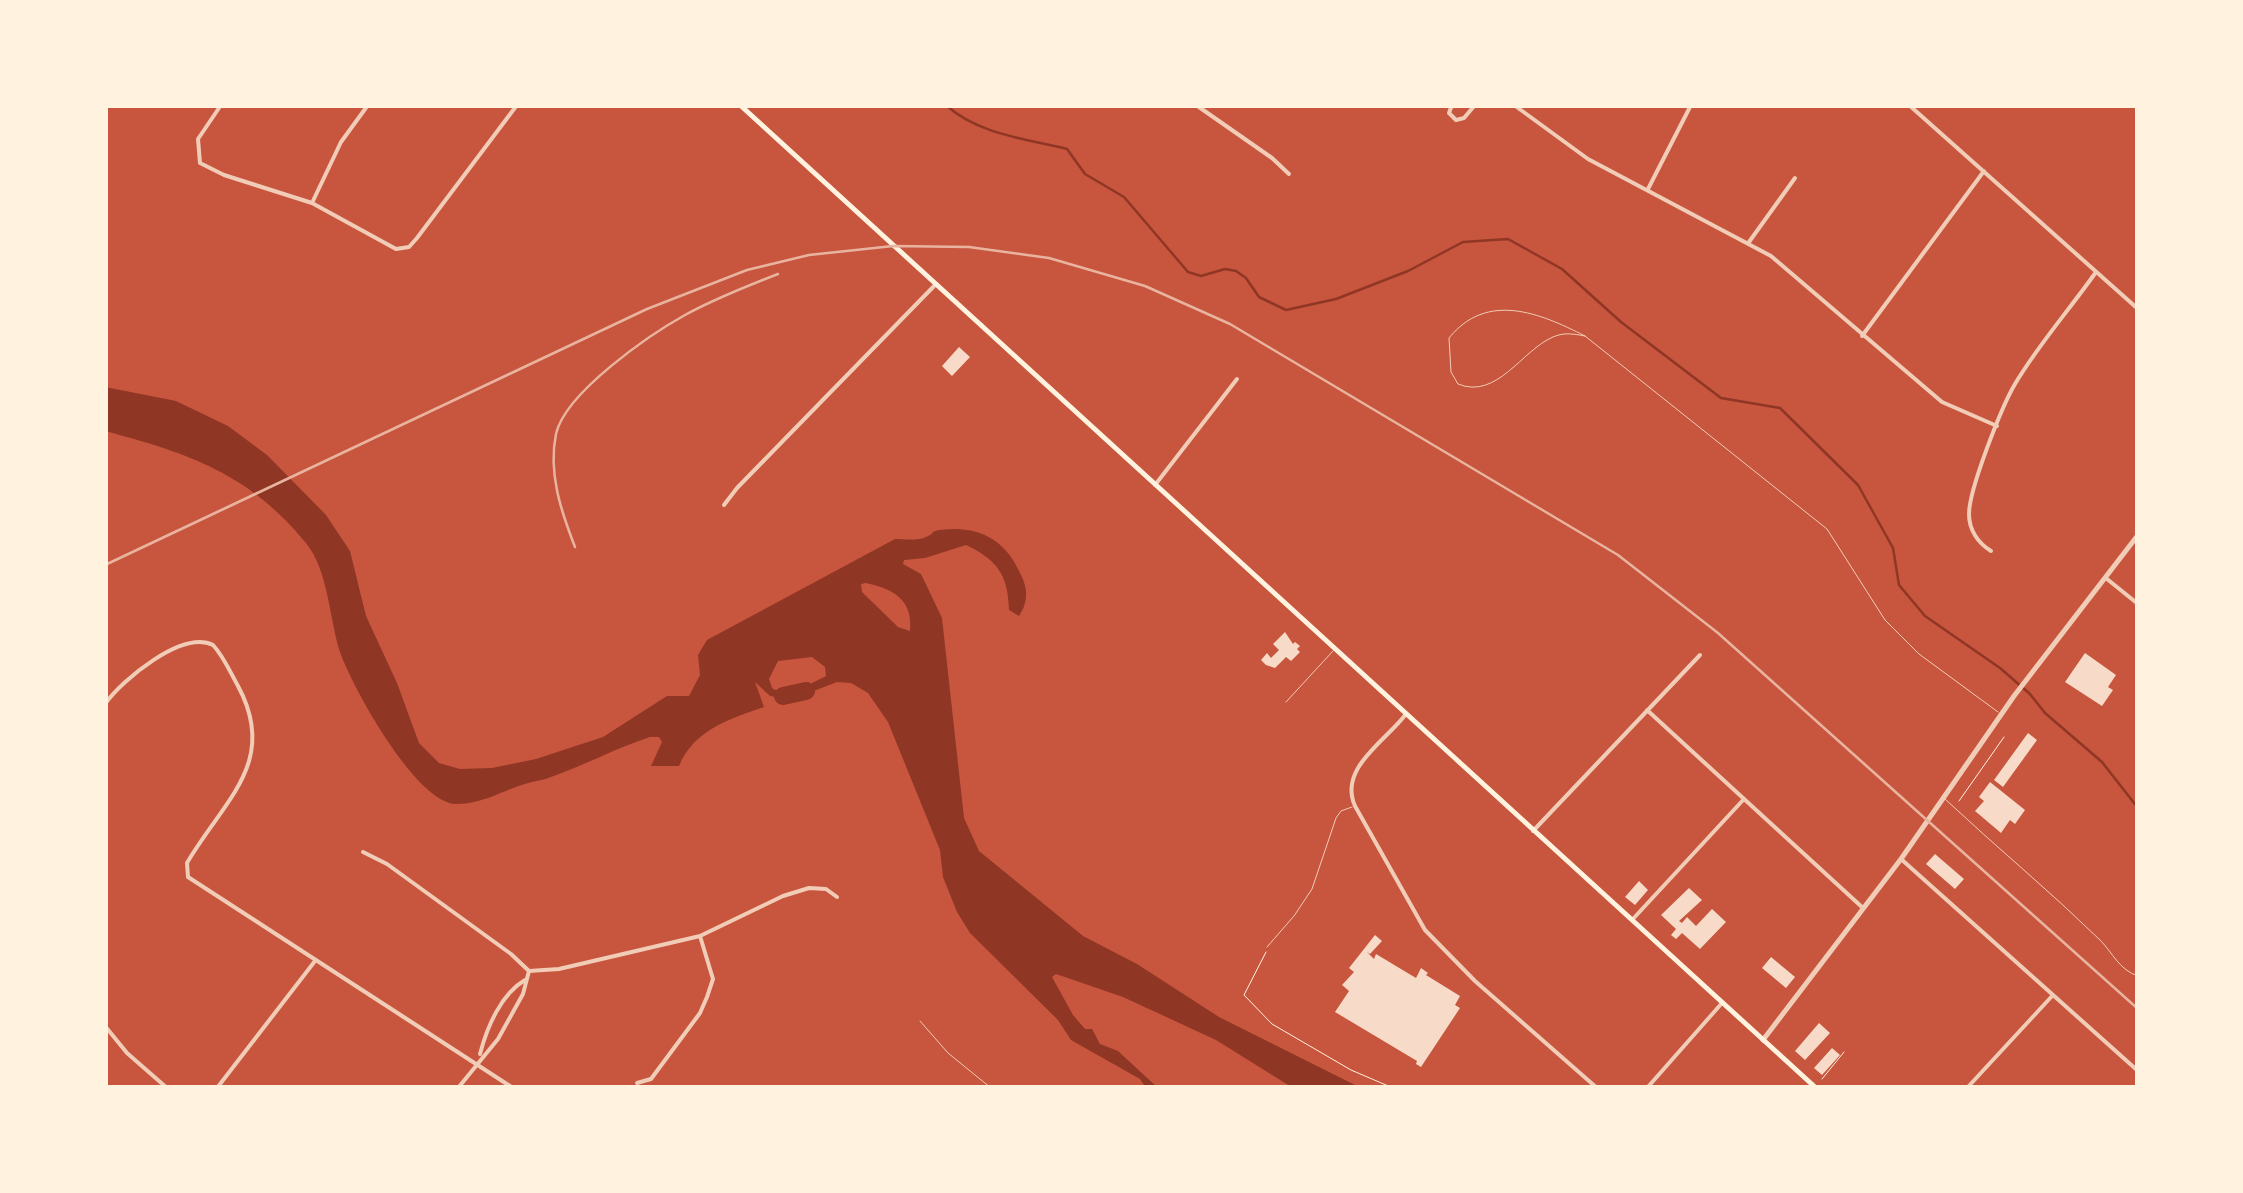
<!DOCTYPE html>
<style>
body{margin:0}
#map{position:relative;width:2243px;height:1193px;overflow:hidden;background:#c8553d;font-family:Karla,sans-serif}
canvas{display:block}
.frame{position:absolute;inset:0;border:108px solid #fff3e0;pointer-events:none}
</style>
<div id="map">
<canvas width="2243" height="1193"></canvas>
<div class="frame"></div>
</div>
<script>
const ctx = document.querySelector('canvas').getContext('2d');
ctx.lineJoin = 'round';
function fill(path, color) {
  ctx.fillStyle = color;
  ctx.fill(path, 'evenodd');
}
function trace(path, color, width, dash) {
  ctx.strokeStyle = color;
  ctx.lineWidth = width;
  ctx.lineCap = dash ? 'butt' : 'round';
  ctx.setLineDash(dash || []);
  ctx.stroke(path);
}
const water = new Path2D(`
 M105,387l71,14 52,25 39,29 59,60 24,36 16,65 31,67 22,60 20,20 21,6 32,-1 44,-9 67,-22 64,-41h22l11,-21 -2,-20 9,-15 188,-101c9,0 23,2 31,-2 12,-5 2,-5 14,-7 36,-5 64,8 79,41 8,15 11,29 0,45l-10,-6c-1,-36 -12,-50 -43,-65l-41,13 -21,2 -1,4 18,10 21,44 22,200 15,33 104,85 54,28 82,53 142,71h-68l-77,-48 -93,-43 -67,-23 -4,3 21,38 12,14h7l8,15 18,7 40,37h-12l-6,-9 -69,-39 -13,-20 -88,-87 -13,-21 -14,-35 -3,-27 -52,-128 -20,-29 -17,-10 -14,-1 -31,12 4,-10 16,-8 -1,-9 -13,-10 -34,4 -9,18 3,9 11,6 -1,4 -12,-2 -15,-14 9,25c-35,12 -70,23 -85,59h-28l11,-24 -3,-5h-9c-34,11 -65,28 -99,40 -9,4 -20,4 -29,8 -22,7 -41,19 -65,19 -40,1 -105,-117 -117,-152 -11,-34 -11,-80 -34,-109 -56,-69 -118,-90 -201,-112zM866,583c28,6 47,17 44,48l-12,-4 -36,-35 -1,-8z`);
const stream = new Path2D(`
 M946,105c31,29 81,34 121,44l18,25 39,23 64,75 13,4 24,-7 11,2 10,7 13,19 27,13 50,-11 72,-28 55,-29 45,-3 54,30 59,53 100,76 59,10 78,77 35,63 6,37 26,31 75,52 30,26 15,19 57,49 36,46`);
const river = new Path2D(`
 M783,696l23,-5`);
const building = new Path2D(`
 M959,347l11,10 -18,19 -10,-10z
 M1285,632l8,12 2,-2 5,4 -3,3 3,3 -9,9 -5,-4 -11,11 -9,-3 -5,-5 6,-7 4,5 8,-8 -6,-6z
 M2085,653l31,22 -8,12 5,3 -11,16 -37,-24z
 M2028,733l9,7 -34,47 -9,-7z
 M1990,782l35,28 -10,14 -5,-4 -9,13 -26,-22 9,-10 -5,-4z
 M1935,854l29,25 -9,10 -29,-25z
 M1639,881l9,9 -13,15 -10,-8z
 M1689,888l13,12 -23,21 3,2 5,-6 9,9 16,-17 14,13 -26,27 -18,-16 -6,6 -5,-4 5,-6 -15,-14z
 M1375,935l7,6 -12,13 -3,-2 7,7 2,-5 40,24 5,-10 7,5 -2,2 34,21 -5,9 5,3 -39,59 -5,-3 1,-3 -82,-49 14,-21 -7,-6 12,-13 -5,-4z
 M1771,957l24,20 -9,11 -24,-20z
 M1819,1023l11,10 -25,27 -10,-9z
 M1832,1048l8,7 -18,20 -8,-7z`);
const path = new Path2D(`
 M1959,801l45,-64
 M1266,952l-22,43 28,29 79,46 42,18
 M1822,1079l22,-27
 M1899,1088h4`);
const service = new Path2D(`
 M1585,336c-11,-2 -21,-4 -32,1 -31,13 -56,63 -95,47l-7,-12 -2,-34c38,-47 91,-25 136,-2l242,193 58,91 34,34 79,58
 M1286,702l47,-51
 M1945,799c51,48 105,92 155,141 13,13 19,30 38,36
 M1267,947l27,-31 18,-27 24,-71 5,-7 11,-4
 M920,1021l28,32 43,35`);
const minor = new Path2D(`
 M221,105l-23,34 2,24 24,12 88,28 84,46 13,-2 8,-9 100,-133
 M1196,105l76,53 17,16
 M1452,105l-3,8 7,7 8,-2 11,-13
 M1514,105l74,54 183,97 171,146 55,24
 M1909,105l229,204
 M1648,189l43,-84
 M312,203l29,-61 27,-37
 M1749,242l46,-64
 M1862,336l122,-165
 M1155,485l82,-106
 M724,505l13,-17 199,-204
 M1991,551c-13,-8 -22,-21 -22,-37 0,-25 33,-108 46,-130 23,-39 55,-75 81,-112
 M2107,579l31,25
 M105,704c17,-24 77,-74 108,-59 11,12 17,27 25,41 41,76 -14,114 -51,177l1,14 325,211
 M1647,710l216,198
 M1406,714c-20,27 -68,54 -51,92l70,124 50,51 122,107
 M1533,831l167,-176
 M363,852l24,12 124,90 18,17 30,-2 141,-33 83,-40 26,-8 17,1 11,8
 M1901,859l237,212
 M1632,920l112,-121
 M105,1026l22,27 40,35
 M480,1054c7,-27 21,-60 45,-74
 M637,1083l14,-4 49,-66 7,-16 6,-18 -13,-43
 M217,1088l98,-127
 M458,1088l40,-49 25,-45 6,-23
 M1647,1088l75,-85
 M1967,1088l86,-93`);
const tertiary = new Path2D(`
 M2135,105l3,3
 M1763,1040l138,-181 113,-163 124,-161`);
const secondary = new Path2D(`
 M740,105l1076,983`);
const rail = new Path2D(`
 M575,547c-14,-36 -27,-74 -19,-113 9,-41 93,-99 129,-119 29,-16 62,-29 93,-41
 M105,565l542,-256 100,-39 62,-15 84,-9 76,1 80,11 96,28 85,38 388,231 100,78 420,376`);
fill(water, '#8f3625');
trace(stream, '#8f3625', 2.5);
trace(river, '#8f3625', 18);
fill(building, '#f7dbc8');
trace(path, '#fff3e0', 1);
trace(service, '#f1ccb7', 1);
trace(minor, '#f1ccb7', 4);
trace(tertiary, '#f1ccb7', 5);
trace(secondary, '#fff3e0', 5);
trace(rail, '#e9b49f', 2.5);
</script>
